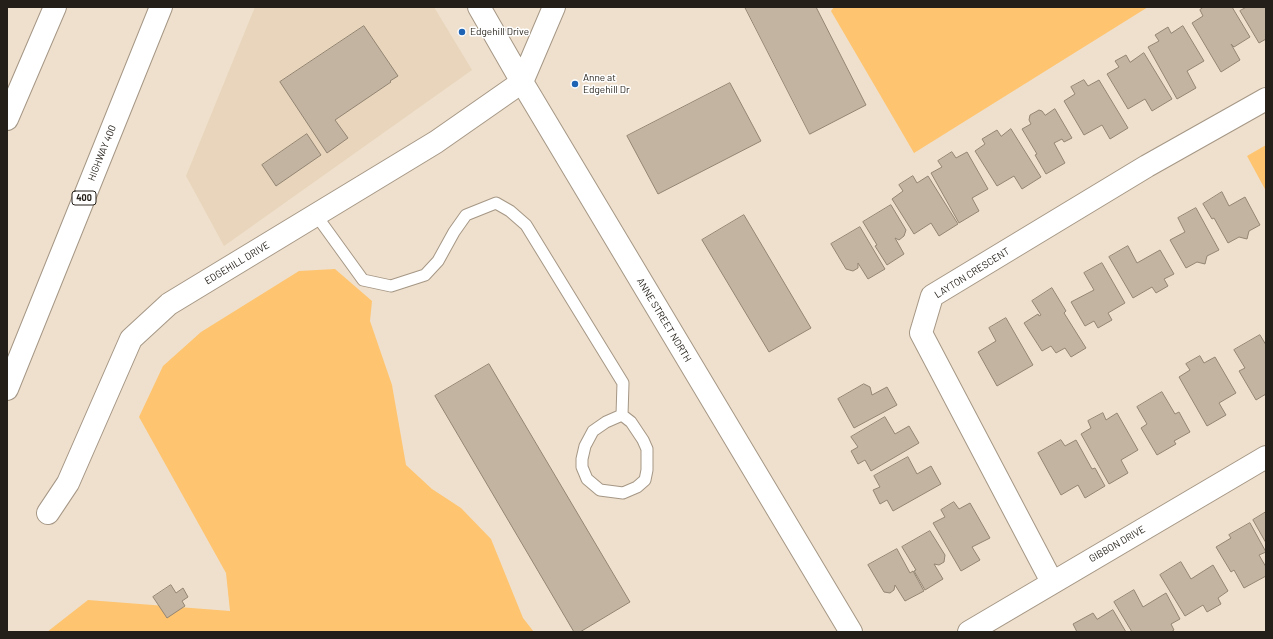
<!DOCTYPE html>
<style>
body{margin:0}
#map{position:relative;width:1273px;height:639px;overflow:hidden;background:#efe0cd;font-family:Barlow,sans-serif}
canvas{display:block}
.frame{position:absolute;inset:0;border:8px solid #241f18;pointer-events:none}
</style>
<div id="map">
<canvas width="1273" height="639"></canvas>
<div class="frame"></div>
</div>
<script>
const ctx = document.querySelector('canvas').getContext('2d');
ctx.lineJoin = 'round';
function fill(path, color) {
  ctx.fillStyle = color;
  ctx.fill(path, 'evenodd');
}
function trace(path, color, width, dash) {
  ctx.strokeStyle = color;
  ctx.lineWidth = width;
  ctx.lineCap = dash ? 'butt' : 'round';
  ctx.setLineDash(dash || []);
  ctx.stroke(path);
}
function label(font, color, halo, rows, align = 'center') {
  ctx.font = font + ' Barlow,sans-serif';
  ctx.lineWidth = 3;
  ctx.setLineDash([]);
  ctx.textBaseline = 'middle';
  ctx.strokeStyle = halo;
  ctx.fillStyle = color;
  for (const [text, x, y, turn = 0] of rows) {
    ctx.save();
    ctx.translate(x, y);
    ctx.rotate((+turn || 0) * Math.PI / 180);
    ctx.textAlign = isNaN(turn) ? turn : align;
    if (halo) ctx.strokeText(text, 0, 0);
    ctx.fillText(text, 0, 0);
    ctx.restore();
  }
}
const built = new Path2D(`
 M255,7h179l38,63 -248,176 -38,-70z`);
const green = new Path2D(`
 M834,7h314l-234,146 -83,-142z
 M1266,145v46l-19,-35z
 M335,269l37,32 -2,20 22,64 14,80 26,24 29,19 30,31 32,79 11,14h-487l41,-32 142,11 -4,-38 -87,-156 24,-51 38,-34 98,-61z`);
const building = new Path2D(`
 M745,7h71l50,98 -56,29z
 M1204,7h28l18,30 -16,10 -3,-3 9,16 -19,12 -29,-49 11,-7 -3,-6z
 M1247,7h19v32l-7,4 -19,-32z
 M364,26l34,50 -8,5 1,1 -56,38 13,18 -21,15 -47,-71z
 M1183,26l21,35 -17,10 9,17 -19,11 -29,-52 11,-6 -4,-6 13,-8 3,6z
 M1144,53l28,46 -20,12 -7,-12 -17,10 -21,-35 12,-7 -4,-6 11,-6 4,7z
 M1084,80l4,6 11,-6 29,48 -18,11 -8,-14 -18,10 -20,-34 11,-7 -4,-7z
 M730,83l31,58 -103,53 -31,-58z
 M1055,109l17,29 -8,4 -2,-3 -8,4 11,20 -19,11 -11,-19 2,-1 -15,-25 9,-5 -2,-4 1,-5 9,-5 3,1 3,4z
 M1011,129l30,48 -19,12 -8,-13 -17,10 -22,-35 10,-7 -3,-5 15,-9 4,6z
 M307,134l14,21 -45,31 -14,-21z
 M952,152l4,6 11,-6 21,37 -16,9 7,13 -20,12 -28,-50 11,-6 -4,-6z
 M913,176l4,7 11,-7 30,48 -19,12 -8,-13 -17,11 -22,-35 11,-8 -4,-6z
 M1222,192l7,14 16,-9 15,28 -11,6 -2,8 -8,-2 -11,6 -14,-25 -2,1 -9,-15z
 M891,205l15,25 -2,6 -5,4 -4,-2 9,16 -17,11 -12,-19 2,-1 -14,-23z
 M1196,208l23,42 -12,6 -2,8 -8,-2 -11,6 -16,-28 15,-8 -7,-14z
 M744,215l67,113 -42,24 -67,-112z
 M860,227l25,42 -17,10 -10,-16v5l-5,3 -7,-2 -15,-25z
 M1128,246l9,17 23,-13 14,24 -10,5 4,7 -12,7 -4,-6 -19,11 -24,-41z
 M1102,263l23,40 -17,10 4,7 -14,8 -4,-7 -9,5 -14,-24 23,-12 -10,-17z
 M1052,288l14,23 -2,2 22,35 -15,9 -6,-9 -9,5 -5,-7 -9,5 -18,-28 14,-9 1,2 2,-1 -9,-14z
 M1006,318l27,47 -36,21 -19,-34 18,-11 -7,-13z
 M1260,335l6,10v49l-10,6 -17,-29 6,-3 -11,-18z
 M1200,356l4,7 11,-6 21,36 -17,10 7,12 -19,11 -28,-49 11,-7 -4,-6z
 M489,364l141,238 -50,30h-6l-139,-236z
 M864,384l6,3 2,8 15,-8 10,18 -43,23 -16,-29z
 M1162,392l13,22 4,-2 11,20 -16,9 2,3 -19,11 -16,-27 6,-4 -10,-17z
 M1103,413l3,7 11,-7 21,37 -17,10 7,13 -19,11 -28,-50 10,-6 -3,-7z
 M885,417l10,17 14,-8 10,17 -48,28 -6,-11 -7,4 -7,-13 7,-4 -7,-10z
 M1061,440l4,6 11,-6 16,29 3,-1 10,18 -20,12 -7,-13 -17,10 -23,-42z
 M908,457l9,17 14,-8 10,18 -48,27 -6,-11 -7,4 -7,-14 7,-3 -6,-11z
 M954,502l5,7 11,-6 20,35 -18,9 8,13 -19,11 -28,-48 12,-6 -4,-7z
 M1266,512v31l-13,-23z
 M1250,523l16,29 -7,3 7,12v9l-22,12 -10,-18 -3,2 -15,-25 15,-9 -2,-3z
 M930,531l15,24 -1,7 -5,3 -5,-1 9,15 -18,11 -11,-19 2,-1 -14,-23z
 M897,549l13,24 3,-2 11,20 -19,10 -10,-16 -1,5 -4,3 -6,-1 -16,-27z
 M1181,562l10,17 22,-14 15,26 -10,7 3,6 -14,8 -4,-7 -18,11 -25,-41z
 M171,585l5,8 7,-5 5,9 -6,4 3,5 -18,12 -14,-21z
 M1134,590l9,17 23,-14 14,26 -9,5 3,6 -3,2h-39l-18,-30z
 M1113,610l13,22h-49l-4,-8 20,-11 4,6z`);
const service = new Path2D(`
 M316,215l47,65 28,6 34,-11 13,-14 16,-29 12,-17 30,-12 14,8 16,14 97,158 -1,32
 M622,415l9,7 12,18 4,9v21l-2,10 -8,7 -14,6 -23,-3 -13,-11 -5,-12v-8l3,-13 8,-15 13,-9z`);
const minor = new Path2D(`
 M48,513l20,-30 63,-144 38,-35 267,-162 86,-60
 M1052,582l-131,-249 11,-37 215,-130 119,-67
 M969,632l297,-175`);
const tertiary = new Path2D(`
 M479,7l43,75 329,550
 M522,82l32,-75`);
const motorway = new Path2D(`
 M7,119l48,-112
 M7,389l154,-382`);
const markers = [
 [462,32,4,"#1f64b4"],
 [575,84,4,"#1f64b4"]
];
const shields = [
 [84,198,24]
];
const shieldNames = [
 ["400",84,198]
];
const poiNames = [
 ["Edgehill Drive",470,32],
 ["Anne at",583,78],
 ["Edgehill Dr",583,90]
];
const streetNames = [
 ["HIGHWAY 400",102,153,-68],
 ["EDGEHILL DRIVE",237,263,-31],
 ["LAYTON CRESCENT",972,273,-32],
 ["ANNE STREET NORTH",664,320,59],
 ["GIBBON DRIVE",1117,544,-30]
];
fill(built, '#e8d5bb');
fill(green, '#fec46f');
fill(building, '#c2b4a1');
trace(building, '#938573', 1);
trace(service, '#a59785', 13);
trace(minor, '#a59785', 24);
trace(tertiary, '#a59785', 24);
trace(motorway, '#a59785', 24);
trace(service, '#fff', 11);
trace(minor, '#fff', 22);
trace(tertiary, '#fff', 22);
trace(motorway, '#fff', 22);
for (const [x, y, r, color] of markers) {
  const dot = new Path2D();
  dot.arc(x, y, r, 0, 2 * Math.PI);
  ctx.fillStyle = color;
  ctx.fill(dot);
  trace(dot, '#fff', 1.5);
}
for (const [x, y, w] of shields) {
  const box = new Path2D();
  box.roundRect(x - w / 2, y - 7, w, 14, 3);
  ctx.fillStyle = '#fff';
  ctx.fill(box);
  trace(box, '#241f18', 1);
}
label('bold 9px', '#241f18', null, shieldNames);
label('10px', '#241f18', '#fff', poiNames, 'left');
label('10px', '#241f18', '#fff', streetNames);
</script>
